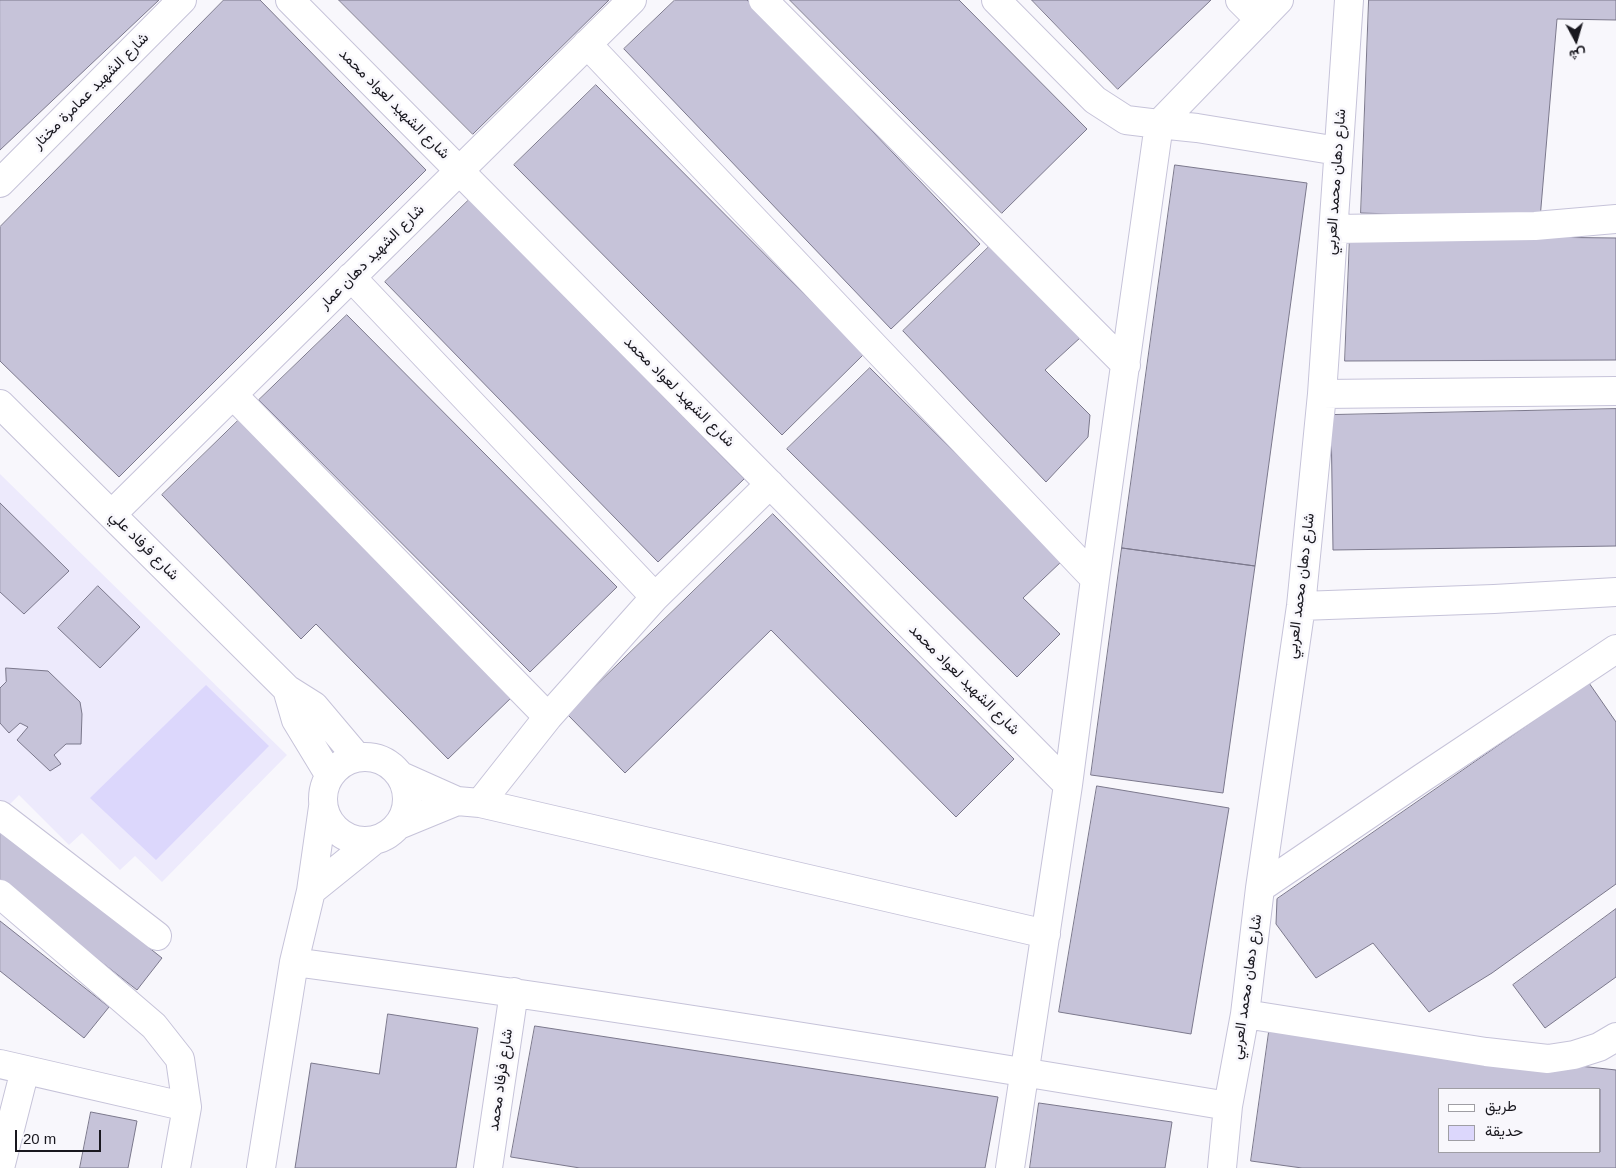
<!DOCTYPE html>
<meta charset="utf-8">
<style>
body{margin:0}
#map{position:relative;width:1616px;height:1168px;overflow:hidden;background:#f8f7fc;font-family:Arial,Vazirmatn,sans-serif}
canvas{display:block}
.legend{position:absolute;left:1438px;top:1088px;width:162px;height:65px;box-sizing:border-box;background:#f8f7fc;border:1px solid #9f9ea4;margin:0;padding:6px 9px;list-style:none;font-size:15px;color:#19181f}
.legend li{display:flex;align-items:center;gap:10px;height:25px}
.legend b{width:25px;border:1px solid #9f9ea4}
.north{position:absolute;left:1551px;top:15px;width:50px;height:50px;-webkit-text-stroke:4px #f8f7fc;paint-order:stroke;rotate:174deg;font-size:14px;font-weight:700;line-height:20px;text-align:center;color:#19181f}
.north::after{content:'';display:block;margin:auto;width:18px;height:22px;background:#19181f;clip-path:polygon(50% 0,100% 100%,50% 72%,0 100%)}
.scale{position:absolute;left:15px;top:1130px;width:86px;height:22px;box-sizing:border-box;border:2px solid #19181f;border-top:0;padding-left:6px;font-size:15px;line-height:18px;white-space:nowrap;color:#19181f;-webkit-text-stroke:4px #f8f7fc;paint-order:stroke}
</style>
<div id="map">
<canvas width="1616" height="1168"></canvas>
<ul class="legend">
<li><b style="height:6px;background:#fff"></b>طريق</li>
<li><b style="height:14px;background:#dcd7fc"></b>حديقة</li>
</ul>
<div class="north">ش</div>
<div class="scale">20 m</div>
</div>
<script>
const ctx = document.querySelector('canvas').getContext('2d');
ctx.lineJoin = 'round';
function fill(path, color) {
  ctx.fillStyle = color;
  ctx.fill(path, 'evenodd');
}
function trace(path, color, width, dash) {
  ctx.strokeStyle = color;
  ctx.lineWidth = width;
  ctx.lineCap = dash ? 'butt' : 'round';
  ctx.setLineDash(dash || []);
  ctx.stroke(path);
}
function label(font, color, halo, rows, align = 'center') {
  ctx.font = font + ' Arial,Vazirmatn,sans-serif';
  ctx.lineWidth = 5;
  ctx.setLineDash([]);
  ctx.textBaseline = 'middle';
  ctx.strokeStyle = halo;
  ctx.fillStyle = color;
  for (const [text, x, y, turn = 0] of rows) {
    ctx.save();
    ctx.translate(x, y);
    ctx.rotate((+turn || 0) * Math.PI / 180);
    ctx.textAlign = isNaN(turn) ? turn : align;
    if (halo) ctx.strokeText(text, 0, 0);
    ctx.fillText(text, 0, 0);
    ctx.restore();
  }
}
const built = new Path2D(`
 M0,474l287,281 -125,127 -27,-26 -15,14 -38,-37 -13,12 -50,-50 -15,15 -4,-4z`);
const green = new Path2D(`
 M206,685l63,61 -113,114 -66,-62z`);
const building = new Path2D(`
 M0,0h159l-159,150z
 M224,0h36l166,170 -307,307 -119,-116v-134z
 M339,0h270l-136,134z
 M675,0h72l233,244 -89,85 -267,-280z
 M790,0h169l128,129 -85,84z
 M1032,0h179l-93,89z
 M1369,0h247v20l-59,-1 -17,200 -179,-6z
 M596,85l268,269 -82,81 -268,-270z
 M1175,165l132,18 -52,383 -133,-18z
 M470,199l274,280 -86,83 -273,-280z
 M1350,235l266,3v122l-271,1z
 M992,244l89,93 -36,33 45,45 -2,22 -42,45 -143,-151z
 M347,315l270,272 -87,85 -271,-272z
 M870,368l193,192 -40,38 37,36 -43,43 -230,-228z
 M1616,409v137l-283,4 -2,-135z
 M242,417l271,279 -65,63 -132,-135 -15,15 -139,-144z
 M0,503l69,68 -45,43 -24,-22z
 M773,514l241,245 -58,58 -185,-187 -146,143 -58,-59z
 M1122,548l133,18 -32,227 -132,-18z
 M98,586l42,41 -40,41 -42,-40z
 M6,668l42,3 32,31 2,12 -1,30h-15l-12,11 7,9 -11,7 -33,-31 11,-13 -8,-4 -11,10 -9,-10v-35l6,-6z
 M1589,683l27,39v162l-124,89 -63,39 -56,-69 -57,35 -40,-54 1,-25z
 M1097,786l132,22 -38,226 -132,-22z
 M0,830l162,128 -25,32 -137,-108z
 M1616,909v68l-71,51 -32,-43z
 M0,921l109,86 -25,31 -84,-67z
 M388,1014l90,14 -22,140h-161l16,-105 68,11z
 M535,1026l463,71 -13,71h-405l-69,-11z
 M1269,1032l347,38v98h-314l-51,-7zM1440,1089h160v63h-160z
 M1039,1103l133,19 -7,46h-135z
 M91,1112l46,9 -9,47h-48z`);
const minor = new Path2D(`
 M290,0l778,785
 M763,0l363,365
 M996,0l99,100 31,20 33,4 38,4 141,23
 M1240,0l20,20
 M587,44l508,535
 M0,183l182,-183
 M1334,229l201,-3 81,-7
 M351,277l304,320
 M1322,394l294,-3
 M233,395l315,322
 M0,404l287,285 27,17 43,51
 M112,514l520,-514
 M1301,606l193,-7 122,-7
 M287,689l9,31 34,56
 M323 799a42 42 0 1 1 84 0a42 42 0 1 1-84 0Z
 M401,776l56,25 23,2 566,131
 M480,803l68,-86 107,-120 115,-113
 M0,815l157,121
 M401,824l56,-23
 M1260,888l162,-110 194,-129
 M311,891l62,-50
 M0,894l154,132 26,33 7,48
 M294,962c312,42 623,92 934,144
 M1245,1014l241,38 62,7 26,-4 25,-8 17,-10
 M0,1064l187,43 -11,61
 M0,1168l25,-98
 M261,1168l33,-206 17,-71 12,-84
 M488,1168l26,-176
 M1010,1168l58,-383 27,-206 64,-455 120,-124
 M1222,1168l6,-62 17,-92 15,-126 41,-282 21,-212 27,-394`);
const streetNames = [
 ["شارع الشهيد عمامرة مختار",91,91,-45],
 ["شارع الشهيد لعواد محمد",394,104,45],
 ["شارع دهان محمد العربي",1336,182,-86],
 ["شارع الشهيد دهان عمار",372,257,-45],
 ["شارع الشهيد لعواد محمد",679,392,45],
 ["شارع فرفاد علي",144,546,45],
 ["شارع دهان محمد العربي",1301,586,-83],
 ["شارع الشهيد لعواد محمد",964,680,45],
 ["شارع دهان محمد العربي",1247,987,-82],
 ["شارع فرفاد محمد",501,1080,-82]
];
fill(built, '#edeafc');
fill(green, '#dcd7fc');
fill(building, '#c6c3d9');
trace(building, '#7b788c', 1);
trace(minor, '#c6c3d9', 30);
trace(minor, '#fff', 28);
label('15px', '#19181f', '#f8f7fc', streetNames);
</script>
